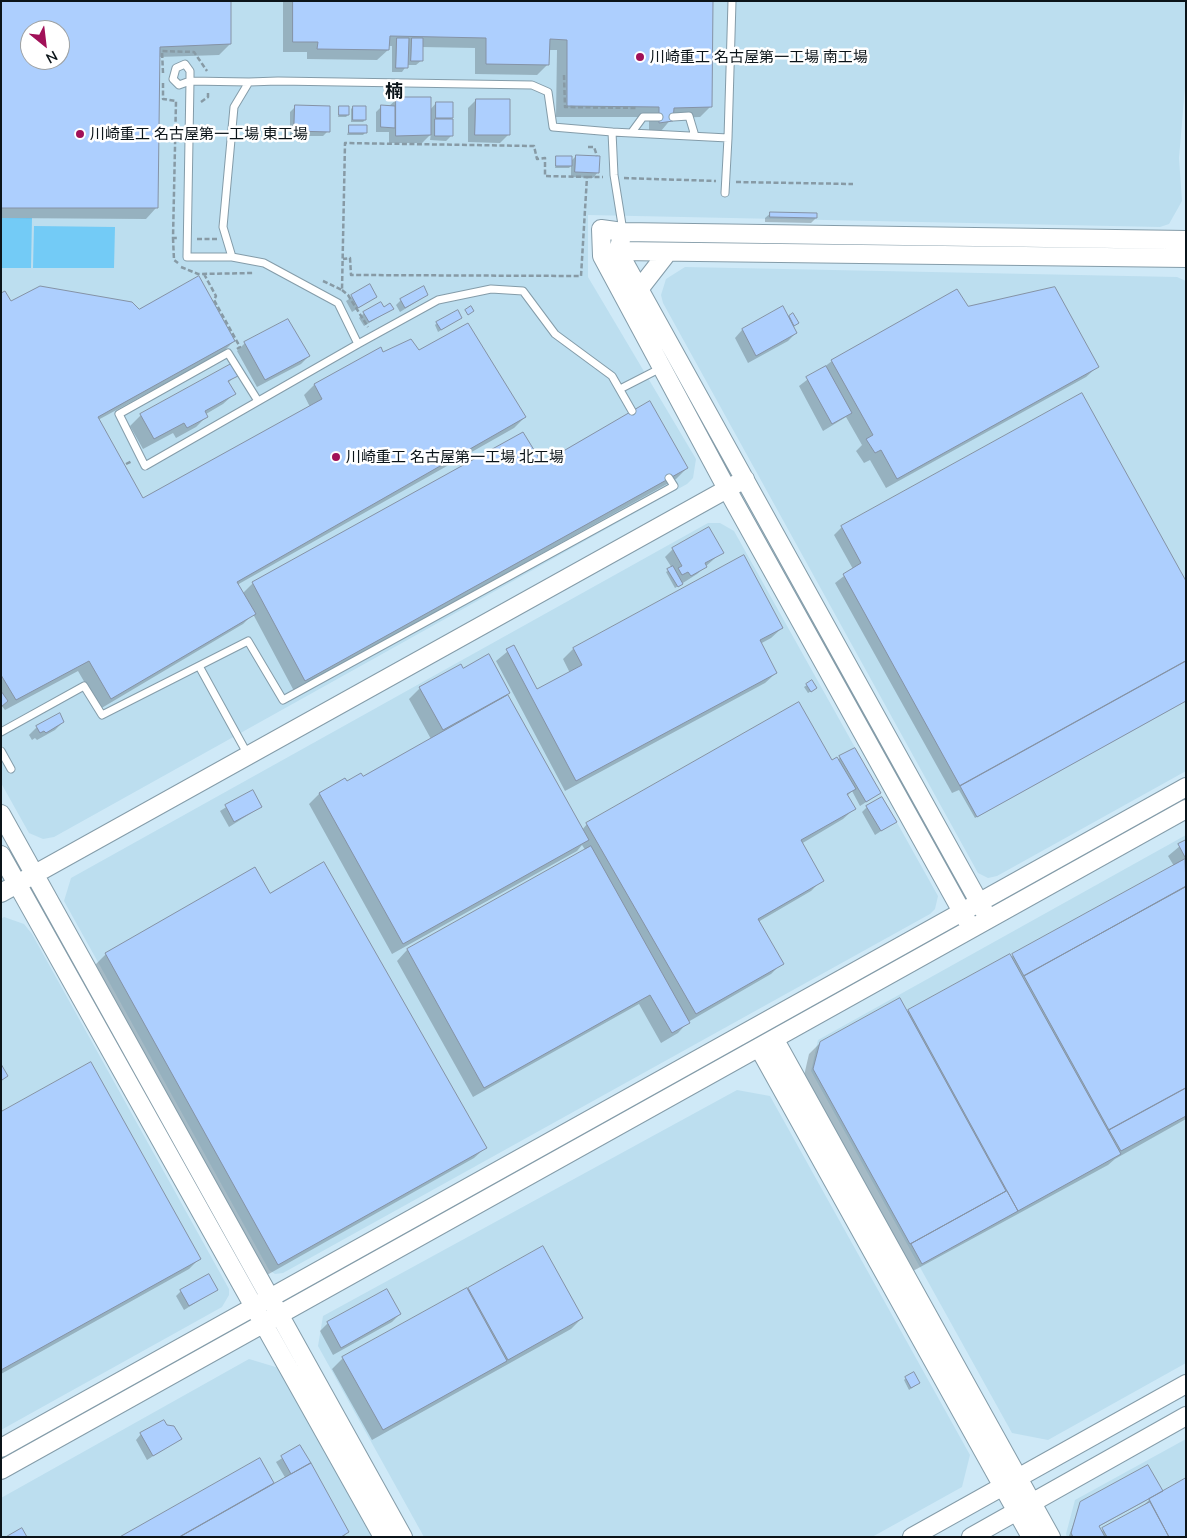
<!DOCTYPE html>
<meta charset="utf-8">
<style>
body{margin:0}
#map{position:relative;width:1187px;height:1538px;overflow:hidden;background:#cfe9f7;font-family:Mulish,sans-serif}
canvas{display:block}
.frame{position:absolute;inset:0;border:2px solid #0b1419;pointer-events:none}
.north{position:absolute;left:20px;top:20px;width:50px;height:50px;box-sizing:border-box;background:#fff;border:1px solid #9da1a3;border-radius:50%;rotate:151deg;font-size:14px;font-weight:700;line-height:20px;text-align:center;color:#0b1419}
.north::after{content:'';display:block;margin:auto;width:18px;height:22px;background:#a11158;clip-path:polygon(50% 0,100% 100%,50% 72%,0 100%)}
</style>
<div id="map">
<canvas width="1187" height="1538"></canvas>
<div class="frame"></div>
<div class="north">N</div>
</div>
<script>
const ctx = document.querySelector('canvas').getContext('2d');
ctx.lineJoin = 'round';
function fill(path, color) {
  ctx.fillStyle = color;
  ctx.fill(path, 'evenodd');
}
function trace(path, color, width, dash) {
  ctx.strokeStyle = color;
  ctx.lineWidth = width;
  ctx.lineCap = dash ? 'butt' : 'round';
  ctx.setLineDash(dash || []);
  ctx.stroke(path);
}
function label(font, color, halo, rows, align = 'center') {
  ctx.font = font + ' Mulish,"Noto Sans JP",sans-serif';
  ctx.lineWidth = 5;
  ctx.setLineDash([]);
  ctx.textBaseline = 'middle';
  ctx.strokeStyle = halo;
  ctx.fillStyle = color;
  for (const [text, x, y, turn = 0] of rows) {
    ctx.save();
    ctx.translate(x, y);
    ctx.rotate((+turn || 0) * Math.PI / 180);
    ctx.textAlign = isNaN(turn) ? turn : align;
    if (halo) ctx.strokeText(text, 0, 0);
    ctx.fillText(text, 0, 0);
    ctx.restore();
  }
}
const built = new Path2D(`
 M1,1h1185v75l-7,82 3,43 -13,23 -9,3 -572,-12v62l108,182 -3,19 -6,6 -633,353 -11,2 -14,-6 -28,-50zM30,30h30v30h-30z
 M685,267l492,10 9,4v490l-189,105 -9,2 -10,-5 -315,-570 -2,-8 5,-16z
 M708,523h12l14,8 204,365 -3,13 -5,5 -647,359 -8,1 -6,-4 -205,-369 7,-23z
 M1186,835v528l-138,77 -36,-7 -201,-362 7,-31z
 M4,917l20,7 8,10 197,355v6l-7,12 -221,123v-511z
 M737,1090l33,6 200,359 -8,32 -90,50h-448l-106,-191 5,-30z
 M249,1359l30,9 94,169h-372v-39z
 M1186,1439v98h-119l-1,-3 9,-34z`);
const green = new Path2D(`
 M1,218h31l-1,50h-30z
 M34,226l81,1 -1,41h-81z`);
const shadow = new Path2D(`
 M1,1l229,43 -11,11 -60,2 -3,151 -10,11 -145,-1zM30,30h30v30h-30z
 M283,1h429l-1,105 -11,11 -28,1 -11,13 -12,2v-16h-93l1,-67h-8l-1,14 -11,11 -62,-1v-26l-53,-1v13l-6,5h-9l-5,7h-10v-26h-4v4l-11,10 -70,-1v-7h-24z
 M397,99l33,11 6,-7 16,15 -3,2 2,16 -5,5 -16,-1 1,-6 -9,9h-33v-11h-13v-20l5,-5h7z
 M476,100l32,35 -8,8 -32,-1v-34z
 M295,107l33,24 -5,5h-33v-24z
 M340,107l8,8 -2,2h-8z
 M353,107l12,13 -2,2h-12v-13z
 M350,126l15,7 -2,2h-16z
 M576,156l22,16 -5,6 -22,-1v-11l-2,2h-14l2,-11 14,4z
 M771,213l45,5 -5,5 -46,-1v-4z
 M369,286l7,11 -24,15 -6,-11z
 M957,290l10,17 130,60 -11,10 -200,111 -16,-28 -6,3 -8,-12 6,-6 -16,-28 -23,14 -24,-45 33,-25z
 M1,294l10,9 128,7 95,31 -11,11 -125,68 44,79 168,-92 -6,-12 10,-10 66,-36 3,4 36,-2 106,66 -11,11 -277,157 5,9 11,-11 289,-119 145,4 -11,11 -382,212 -41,-77 -10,10 -143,85 -22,-38 -73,39 -4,-5z
 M427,295l-27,17 -4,-7 5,-5z
 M384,308l8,1 -28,17 -5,-8 5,-5z
 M782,308l6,10 5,-3 4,8 -4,4 3,6 -8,8 -40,22 -13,-25 7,-8z
 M461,318l-23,14 -3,-7 2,-2z
 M245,343l64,13 -8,8 -44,23 -20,-36z
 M236,375l-8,8 6,11 -11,10 -17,10 1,2 -11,11 -20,11 -3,-5 -30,16 -13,-23 11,-11z
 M842,527l344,174 -211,117 -16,-28 -7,3 -117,-210 18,-14 -19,-34z
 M673,549l49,3 -25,22 -22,14 -9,-16 6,-4 -7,-11z
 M744,557l38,71 -11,10 -11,6 16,29 -11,10 -200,108 -69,-130 17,-14 24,44 33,-18 -7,-14 10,-10z
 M460,666l3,4 46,23 -3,2 76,135 5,-6 251,-64 2,-3 40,36 -20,13 -8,-15 -5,5 7,13 -11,10 -42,25 21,36 -11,11 -53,31 24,41 -11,11 -83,48 -10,11 -17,10 -22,-39 -166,93 -76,-136 10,-11 179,-99 -4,-6 -5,6 -185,103 -83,-150 10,-10 43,-16 69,-39 -22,-40 11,-11z
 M807,685l6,5 -5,3 -4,-6z
 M63,722l-8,8 -18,10 -2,-2 -3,2 -3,-5 8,-8z
 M252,791l9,16 -32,20 -9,-16z
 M867,807l28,15 -20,13 -13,-23z
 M1186,841v278l-71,40 -7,6 -195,106 -10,-19 -4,2 -96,-174 6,-26 11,-11 86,-31 103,-57 2,2 163,-91 -6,-10z
 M106,954l379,194 -11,10 -207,117 -172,-310z
 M1,1114l199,144 -11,11 -188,105z
 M543,1248l39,70 -11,11 -199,111 -40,-71 11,-11z
 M216,1290l-32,20 -8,-14 5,-5z
 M400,1314l-8,8 -59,33 -13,-24 8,-8z
 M906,1378l13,5 -10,7 -5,-10z
 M167,1426l13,13 -33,21 -11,-20 5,-6z
 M300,1447l9,16 -4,4 43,65 -5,5h-221l137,-77 15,26 12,-7 -10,-17z
 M1161,1491l-4,4 29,42 -117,-1 12,-33zM1151,1498l-10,10 -41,24 -2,-5z`);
const building = new Path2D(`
 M1,1h230v43l-71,3 -2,161h-157zM30,30h30v30h-30z
 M293,1h420l-1,106 -38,1 -1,13 -14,2v-16l-92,-1v-66l-17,-1 -1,26 -63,-1v-26l-96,-2 -1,14 -72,-1 1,-7h-25z
 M397,38h12l-1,30h-12z
 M412,38h11v23h-12z
 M396,97h35v38l-35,1z
 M476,99h34v36h-35z
 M436,102h17v16h-17z
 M295,105l35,1v26l-36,-1z
 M381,105l14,1v22l-14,-1z
 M339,106h10v9h-10z
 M353,106h13v14h-13z
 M435,119h18v17h-18z
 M349,125h18v8h-18z
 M576,155l24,1 -1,17 -24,-1z
 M556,156h16v10h-16z
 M770,212l47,1v5l-47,-1z
 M199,276l36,65 -137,76 45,81 179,-99 -8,-15 67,-37 2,5 28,-13 8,11 49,-27 58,94 -289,165 19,32 -145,85 -22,-38 -73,39 -15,-25v-382l4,-2 6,10 29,-15 92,16 7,7z
 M370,284l7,13 -19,11 -7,-13z
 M424,286l4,9 -23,13 -5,-9z
 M1055,287l44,80 -202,112 -16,-29 -6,3 -9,-14 7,-4 -42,-75 126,-71 11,17z
 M381,302l3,5 6,-4 4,6 -25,13 -6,-10z
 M471,306l3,5 -6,4 -3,-5z
 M783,306l14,27 -41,23 -14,-27z
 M458,310l4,8 -21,12 -5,-8z
 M793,313l6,10 -5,3 -5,-10z
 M288,319l22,37 -45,24 -21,-38z
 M231,364l7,12 -10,5 8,13 -31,17 3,6 -21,11 -3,-5 -30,16 -14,-25z
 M826,366l26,47 -20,11 -26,-47z
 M1082,393l104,188v80l-226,125 -117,-212 18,-11 -20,-37z
 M650,401l38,67 -383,213 -53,-99 271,-150 19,31z
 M709,527l15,26 -19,10 2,4 -16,9 -3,-4 -6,3 -4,-7 4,-2 -10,-18z
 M744,555l39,73 -23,12 17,33 -201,108 -70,-132 8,-4 23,44 45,-24 -9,-17z
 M673,566l10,18 -5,3 -11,-18z
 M489,654l21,39 -67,37 -24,-43 42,-23 2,4z
 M1186,661v40l-209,116 -17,-31z
 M812,680l5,8 -6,4 -5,-8z
 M1,691l7,10 -7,6z
 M508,695l81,145 -186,104 -84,-151 26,-15 2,3 14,-8 2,3z
 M799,702l33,58 5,-3 19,32 -9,5 9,15 -55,31 23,41 -66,38 26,45 -88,50 -110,-191z
 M60,713l4,9 -18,11 -2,-2 -4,2 -4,-7z
 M855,748l26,45 -15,9 -27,-46z
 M253,790l9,17 -28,15 -9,-17z
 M882,797l15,25 -16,9 -15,-25z
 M1186,840v19l-8,-15z
 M591,846l99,177 -18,10 -22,-38 -166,93 -77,-139z
 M1185,859l1,27 -162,90 -12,-22z
 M324,862l163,286 -209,117 -173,-312 150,-86 15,26z
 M1186,887v201l-77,42 -85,-154z
 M1010,954l111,200 -103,57 -110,-201z
 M900,998l106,193 -96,53 -97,-175 7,-27z
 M91,1062l110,197 -200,111v-258z
 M1,1064l7,12 -6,4 -1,-1z
 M1186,1088v28l-65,35 -12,-21z
 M1007,1191l11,20 -96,53 -11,-20z
 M543,1246l40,72 -75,42 -40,-72z
 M209,1274l9,16 -29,16 -9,-16z
 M467,1288l40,73 -124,69 -41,-73z
 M387,1289l14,25 -60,34 -14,-26z
 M914,1372l6,11 -9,5 -6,-11z
 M164,1420l3,5 7,1 8,13 -29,17 -13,-23z
 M300,1445l11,18 -20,11 -10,-18z
 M260,1458l14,25 -95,54h-59z
 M311,1463l38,69 -8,5h-161z
 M1148,1465l15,26 -64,35 6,11h-32l-2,-4 9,-31z
 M1186,1478v59h-17l-20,-38z
 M1150,1502l19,35h-62l-5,-9z
 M22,1528l5,9h-21z`);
const path = new Path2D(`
 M163,73l-1,-22 32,1 13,19
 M564,75l1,32 72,1
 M163,83v16l13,2 -3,137h4
 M201,102l7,-5v-5
 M588,147h6l3,9
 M587,177h16
 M624,178l92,3
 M736,182l117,2
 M173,238l1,22 4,3
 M197,239h20
 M181,267l17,7 56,-1
 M204,274l12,22 -2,4 26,47 -3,2
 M323,281l19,9 3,-147 189,3 3,13 8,-1v18l42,1 -6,99 -230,-1 -1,-17 -7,1
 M342,290l6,5 20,32
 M126,464l6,-3`);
const service = new Path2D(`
 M185,64l5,7v10l-11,4 -6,-6 3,-11z
 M673,117l16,-1 6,20
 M612,132l-59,-5 -5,-35 -16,-7 -254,-4 -29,1 -15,25 -11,120 9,30 32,6 74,40 20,41 80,-44 53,-11 32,2 32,43 57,42 20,35
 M632,132l11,-15h16
 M725,193l3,-55
 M623,231l-9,-56 -2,-43 116,6 4,-137
 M232,257h-45l3,-176 59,1
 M620,389l41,-21
 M258,401l-30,-48 -109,61 26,52 213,-122
 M199,666l49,89
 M1,732l83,-46 18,29 146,-74 35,59 391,-214 -5,-8
 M1,751l10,18`);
const tertiary = new Path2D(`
 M623,232l-5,19 366,660
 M610,254l8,-3 568,7
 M640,288l28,-36
 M1,814l402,723
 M1,855l382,682
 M1,893l744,-414
 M971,928l-244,-439 -125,-233 -1,-27 22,3 563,8
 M775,1040l276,497
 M759,1048l272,489
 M1,1448l1185,-661
 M1,1470l1185,-661
 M912,1537l274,-153
 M971,1537l215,-121`);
const markers = [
 [640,57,5,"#a11158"],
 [80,134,5,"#a11158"],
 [336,457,5,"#a11158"]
];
const poiNames = [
 ["川崎重工 名古屋第一工場 南工場",650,57],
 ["川崎重工 名古屋第一工場 東工場",90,134],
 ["川崎重工 名古屋第一工場 北工場",346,457]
];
const quarterNames = [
 ["楠",394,92]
];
fill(built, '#bcdeef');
fill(green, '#73cbf6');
fill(shadow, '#0003');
fill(building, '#adcffe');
trace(building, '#8593a6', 1);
trace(service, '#849ca9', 9);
trace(tertiary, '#849ca9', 20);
trace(path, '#879aa5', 2.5, [5, 2.5]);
trace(service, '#fff', 7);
trace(tertiary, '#fff', 18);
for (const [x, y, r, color] of markers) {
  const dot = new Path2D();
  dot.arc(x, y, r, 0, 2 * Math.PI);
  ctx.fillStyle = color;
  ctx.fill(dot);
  trace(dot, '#fff', 2);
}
label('15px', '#0b1419', '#fff', poiNames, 'left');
label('bold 18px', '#0b1419', '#fff', quarterNames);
</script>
